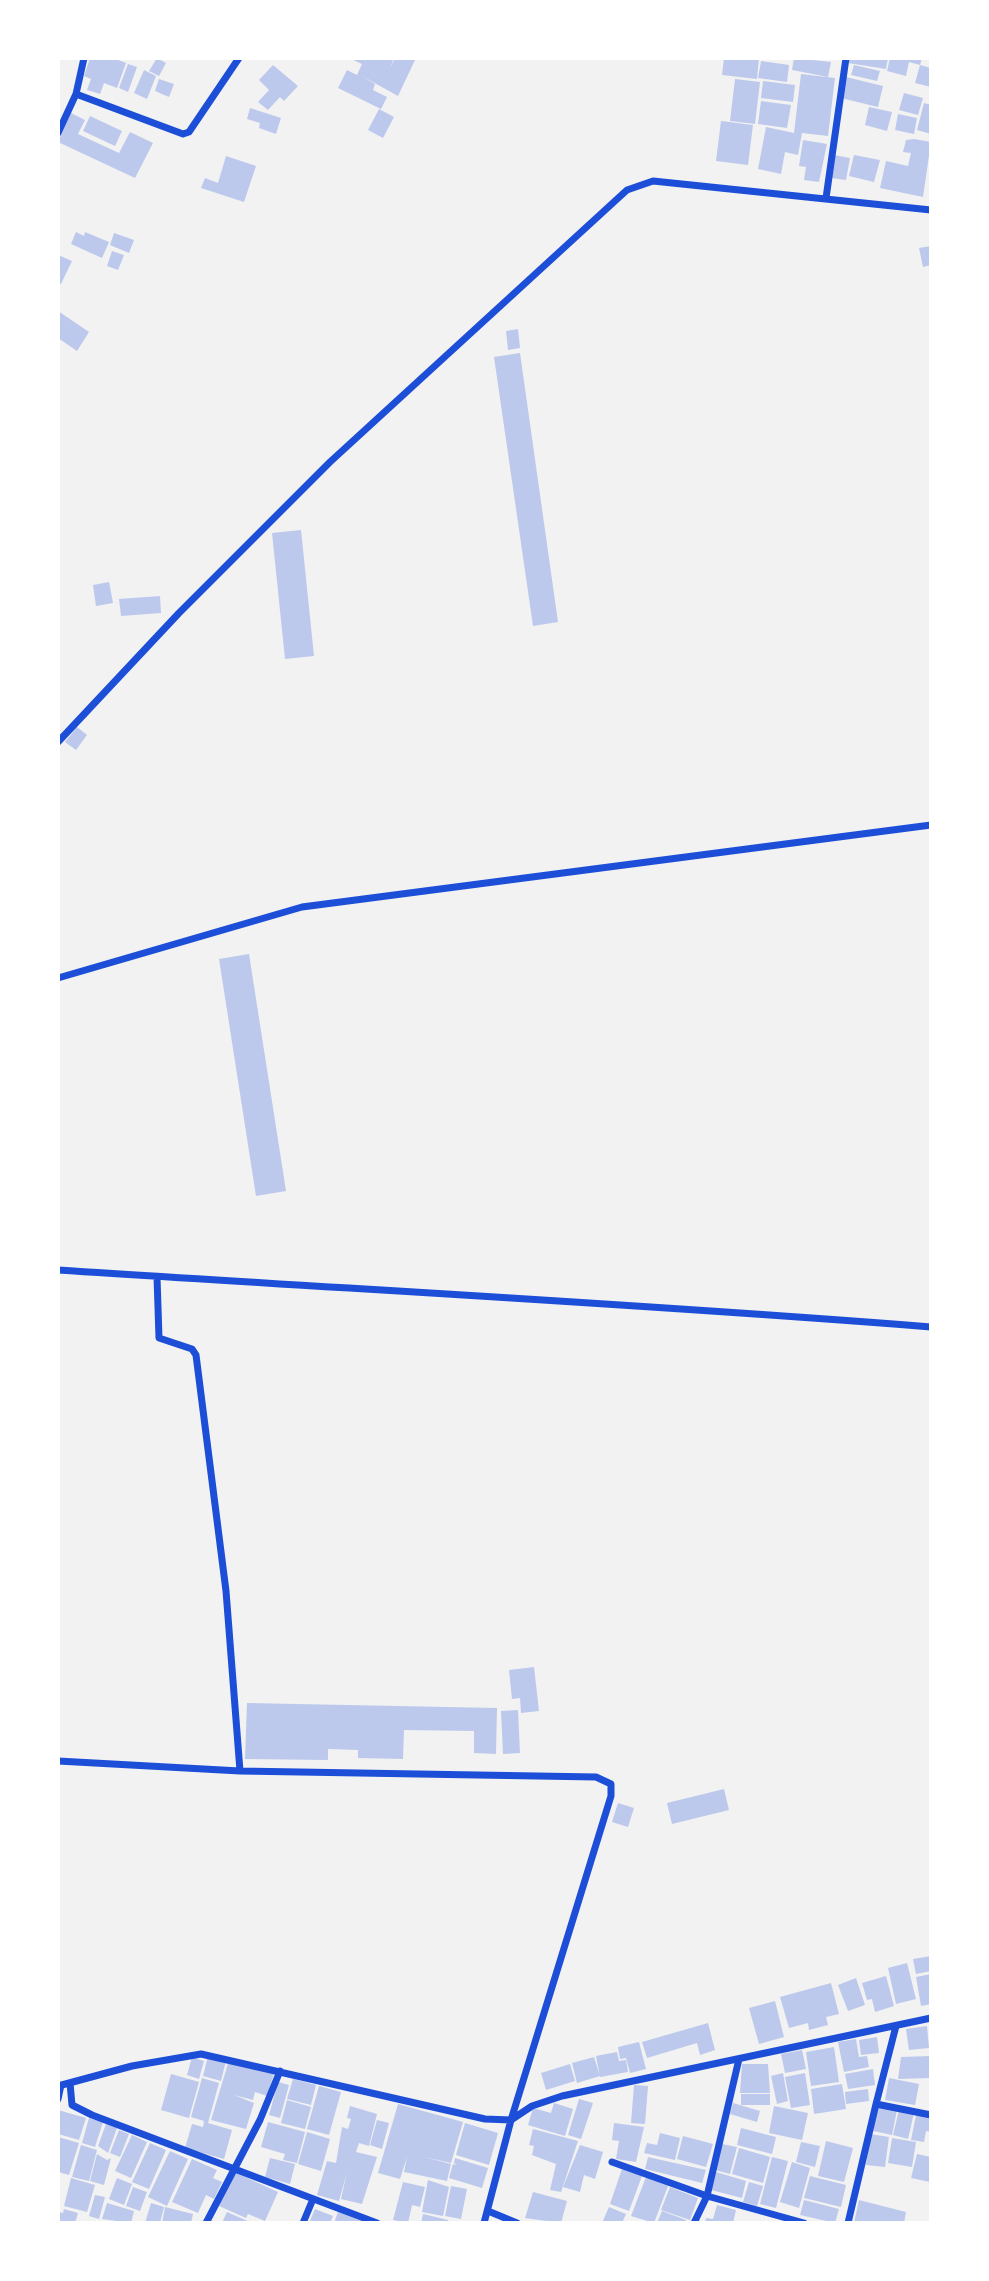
<!DOCTYPE html>
<style>
body{margin:0}
#map{position:relative;width:989px;height:2281px;overflow:hidden;background:#f2f2f2;font-family:Quicksand,sans-serif}
canvas{display:block}
.frame{position:absolute;inset:0;border:60px solid #fff;pointer-events:none}
</style>
<div id="map">
<canvas width="989" height="2281"></canvas>
<div class="frame"></div>
</div>
<script>
const ctx = document.querySelector('canvas').getContext('2d');
ctx.lineJoin = 'round';
function fill(path, color) {
  ctx.fillStyle = color;
  ctx.fill(path, 'evenodd');
}
function trace(path, color, width, dash) {
  ctx.strokeStyle = color;
  ctx.lineWidth = width;
  ctx.lineCap = dash ? 'butt' : 'round';
  ctx.setLineDash(dash || []);
  ctx.stroke(path);
}
const building = new Path2D(`
 M90,58h23l13,5 -9,25 -13,-5 -4,11 -13,-4 4,-11 -7,-3z
 M157,58l9,5 -7,13 -10,-5z
 M349,58h45l-4,10 5,-10 20,2 -17,36 -36,-20 13,8 -2,6 14,7 -6,12 -43,-21 9,-18 10,5 5,-11z
 M724,58h35l-2,21 -35,-4z
 M794,58l37,4 -3,15 -36,-7z
 M848,58h40l-2,11 -38,-6z
 M890,58h32l-2,7 -11,-3 -3,14 -19,-5z
 M761,61l28,4 -2,17 -29,-4z
 M128,64l9,3 -9,25 -9,-4z
 M273,65l25,21 -14,15 -4,-4 -12,13 -10,-8 11,-12 -10,-10z
 M854,65l26,6 -3,10 -26,-6z
 M920,65l11,3v19l-16,-4z
 M144,70l12,6 -9,23 -13,-6z
 M801,74l34,4 -7,58 -26,-3 -4,22 -13,-3 -4,22 -23,-5 8,-42 28,6z
 M846,77l37,9 -5,21 -37,-9z
 M159,79l15,5 -5,13 -14,-6z
 M735,79l25,3 -5,42 -25,-3z
 M763,81l32,4 -2,17 -32,-4z
 M904,93l19,5 -5,17 -19,-5z
 M761,101l30,4 -4,23 -29,-4z
 M924,103l7,2v29l-14,-4z
 M869,107l23,5 -5,19 -22,-6z
 M250,108l31,10 -5,16 -17,-6 1,-5 -13,-4z
 M379,109l15,8 -11,21 -15,-8z
 M71,113l14,7 -7,14 41,19 11,-21 23,11 -18,35 -77,-36z
 M898,114l19,4 -3,16 -19,-4z
 M90,116l32,15 -7,15 -32,-15z
 M721,121l32,4 -5,40 -32,-4z
 M914,139l17,3 -8,55 -43,-9 6,-27 22,5 3,-13 -8,-1 3,-12z
 M803,140l24,4 -8,38 -15,-2 2,-13 -7,-1z
 M834,155l16,3 -4,22 -15,-2z
 M854,155l26,5 -6,22 -25,-6z
 M226,156l30,10 -12,36 -43,-14 4,-10 13,5z
 M76,232l8,4 1,-4 24,10 -7,16 -31,-14z
 M114,233l20,7 -5,13 -19,-8z
 M931,246v19l-8,2 -4,-19z
 M112,251l12,4 -6,15 -11,-4z
 M58,255l14,6 -11,23 -3,-1z
 M58,311l31,21 -12,19 -19,-13z
 M518,329l2,19 -12,2 -2,-19z
 M520,353l38,269 -25,4 -39,-269z
 M301,530l13,126 -29,3 -13,-126z
 M109,582l4,21 -17,3 -3,-21z
 M160,596l1,17 -40,3 -2,-17z
 M77,727l10,8 -11,15 -11,-8z
 M249,954l37,237 -30,5 -37,-237z
 M534,1667l5,44 -18,2 -1,-15 -8,1 -3,-29z
 M247,1703l250,5 -1,46 -22,-1v-22l-70,-1 -1,29 -45,-1v-8l-30,-1v11l-83,-1z
 M518,1710l2,43 -17,1 -2,-43z
 M724,1789l5,21 -57,14 -5,-21z
 M618,1803l16,5 -6,19 -16,-5z
 M931,1956v15l-15,3 -3,-15z
 M907,1963l9,36 -20,5 -8,-36z
 M931,1974v30l-10,2 -5,-29z
 M886,1976l8,30 -19,6 -3,-13 -5,1 -5,-17z
 M856,1978l9,27 -17,6 -10,-26z
 M831,1983l8,31 -13,3 2,8 -19,5 -1,-7 -19,5 -9,-31z
 M775,2001l9,36 -25,7 -10,-36z
 M708,2023l7,27 -15,5 -3,-12 -50,15 -5,-16z
 M927,2026l2,22 -20,2 -3,-21z
 M877,2037l2,16 -18,2 -2,-15z
 M856,2039l3,18 8,-1 2,11 -25,5 -6,-30z
 M639,2042l7,27 -16,4 -4,-15 -6,1 -2,-12z
 M834,2047l5,35 -28,4 -5,-34z
 M802,2050l4,19 -21,4 -4,-19z
 M617,2052l2,9 7,-1 2,12 -28,5 -4,-21z
 M208,2056l18,5 -5,20 -18,-5z
 M931,2056v22l-33,1 3,-22z
 M192,2057l12,4 -5,18 -12,-4z
 M594,2057l6,19 -23,7 -5,-20z
 M229,2060l45,13 -7,23 -12,-4 -2,8 -19,-5 20,8 -8,26 -35,-9z
 M570,2064l5,17 -29,9 -5,-17z
 M742,2064h26l2,29h-30z
 M873,2069l2,16 -27,4 -3,-15z
 M783,2073l5,28 -11,3 -6,-28z
 M805,2073l5,32 -19,3 -6,-31z
 M171,2074l28,8 -10,36 -28,-8z
 M202,2078l17,5 -11,40 24,7 -8,29 -39,-11 7,-24 11,3 1,-6 -13,-4z
 M889,2078l30,6 -4,21 -30,-5z
 M293,2079l23,6 -5,20 -24,-6z
 M278,2082l11,3 -9,33 -11,-3z
 M842,2084l4,25 -32,5 -3,-25z
 M634,2085l14,1 -3,38 -14,-1z
 M319,2086l22,6 -12,43 -22,-6z
 M868,2089l1,12 -23,3 -1,-12z
 M741,2094h29v11h-29z
 M579,2099l14,4 -12,36 -13,-4z
 M287,2100l24,7 -6,22 -24,-6z
 M554,2103l19,6 -8,27 -37,-11 5,-17 18,5z
 M733,2103l27,8 -3,11 -27,-8z
 M398,2104l65,18 -12,41 -27,-6 27,7 -4,17 -43,-9 3,-15 -7,22 -22,-6z
 M878,2105l19,5 -5,25 -19,-4z
 M350,2106l27,8 -8,32 -10,-3 -3,9 21,5 -15,47 -21,-5 6,-27 -8,29 -22,-6 10,-34 9,2 6,-36 6,2 3,-10 -4,-1z
 M774,2106l34,7 -6,27 -33,-7z
 M58,2110l28,8 -7,22 -21,-6z
 M899,2110l15,3 -6,26 -15,-4z
 M916,2115l15,3v14l-5,-1 -2,11 -13,-2z
 M89,2118l14,4 -8,25 -13,-4z
 M377,2120l12,3 -7,26 -12,-4z
 M268,2122l37,10 -8,31 -14,-3 2,-6 -24,-7z
 M465,2123l33,10 -9,32 -33,-10z
 M614,2123l30,4 -8,35 -20,-3 3,-18 -7,-1z
 M106,2124l11,4 -9,25 -10,-7z
 M741,2128l35,9 -4,17 -35,-9z
 M533,2129l45,12 -17,51 -11,-2 6,-26 -24,-9 2,-9 -5,-1z
 M119,2130l10,4 -9,23 -10,-4z
 M307,2132l23,7 -9,32 -23,-7z
 M660,2133l20,5 -5,22 -31,-7 3,-10 10,2z
 M870,2134l19,3 -4,30 -19,-2z
 M132,2135l15,7 -16,36 -16,-7z
 M683,2136l30,8 -7,23 -29,-8z
 M58,2137l21,6 -10,32 -11,-3z
 M892,2138l24,4 -4,25 -24,-4z
 M826,2141l27,7 -9,34 -26,-6z
 M801,2142l19,4 -5,21 -19,-5z
 M150,2143l16,7 -17,39 -17,-7z
 M722,2144l15,3 -7,27 -15,-4z
 M81,2145l16,5 -8,31 -17,-4z
 M580,2145l23,7 -8,27 -11,-4 -4,17 -17,-5z
 M739,2148l31,9 -7,26 -31,-9z
 M170,2151l18,8 -21,47 -19,-9z
 M97,2154l10,6 4,-2 -7,27 -14,-4z
 M917,2154l14,3 -1,25 -19,-4z
 M648,2157l58,13 -4,13 -57,-14z
 M772,2157l16,4 -12,47 -16,-4z
 M270,2158l25,6 -5,20 -25,-7z
 M455,2158l33,10 -6,20 -33,-10 4,-14 4,1 -3,-2z
 M192,2159l25,11 -4,8 9,4 -8,17 -8,-4 -8,18 -26,-11z
 M792,2162l18,6 -11,40 -19,-6z
 M622,2169l20,7 -13,35 -19,-7z
 M234,2172l44,20 -13,29 -17,-7 -2,4 -27,-12z
 M716,2172l30,9 -4,17 -31,-8z
 M810,2176l36,9 -5,22 -37,-9z
 M646,2177l22,9 -14,37 -23,-7z
 M71,2178l24,7 -8,27 -23,-6z
 M117,2178l15,6 -8,21 -15,-6z
 M428,2180l21,7 -6,29 -21,-4z
 M403,2182l22,5 -5,20 -8,-2 -4,18 -15,-3z
 M749,2182l14,4 -6,20 -14,-4z
 M451,2186l16,3 -6,30 -16,-3z
 M133,2187l14,5 -7,19 -14,-5z
 M670,2187l28,11 -8,22 -29,-10z
 M533,2192l34,9 -6,22 -36,-5z
 M95,2195l10,2 -6,22 -10,-3z
 M804,2200l35,9 -4,14 -35,-8z
 M859,2200l47,12 -2,11h-50z
 M107,2203l27,8 -3,12 -29,-4z
 M151,2203l13,4 -4,16h-15z
 M717,2205l19,5 -3,13h-28l1,-5 7,1z
 M165,2207l28,7 -2,9h-29z
 M609,2207l17,7 -4,9h-20z
 M64,2209l14,4 -3,10h-17v-11l5,1z
 M315,2209l18,7 -3,7h-21z
 M662,2211l24,9 -1,3h-28z
 M227,2212l25,11h-30z
 M338,2212l28,11h-32z
 M423,2214l25,6v3h-27z`);
const minor = new Path2D(`
 M76,94l107,40 6,-2 50,-74
 M58,133l18,-39 8,-36
 M826,198l20,-140
 M58,742l121,-129 151,-151 297,-272 26,-9 278,29
 M58,978l244,-71 629,-82
 M58,1270c291,19 582,34 873,57
 M157,1277l2,61 33,11 4,6 30,236 14,180
 M58,1761l182,10 356,6 15,7v12l-100,324 -27,103
 M70,2083l2,22 20,10 285,108
 M58,2086l74,-20 69,-12 284,65 26,1 21,-14 30,-10 369,-78
 M58,2099l3,-14
 M876,2104l20,-78
 M612,2162l95,34 97,27
 M488,2211l29,12
 M206,2223l54,-103 20,-49
 M303,2223l10,-24
 M694,2223l13,-27 32,-137
 M848,2223l28,-119 55,11`);
fill(building, '#bdc9ec');
trace(minor, '#1d4ed8', 7);
</script>
